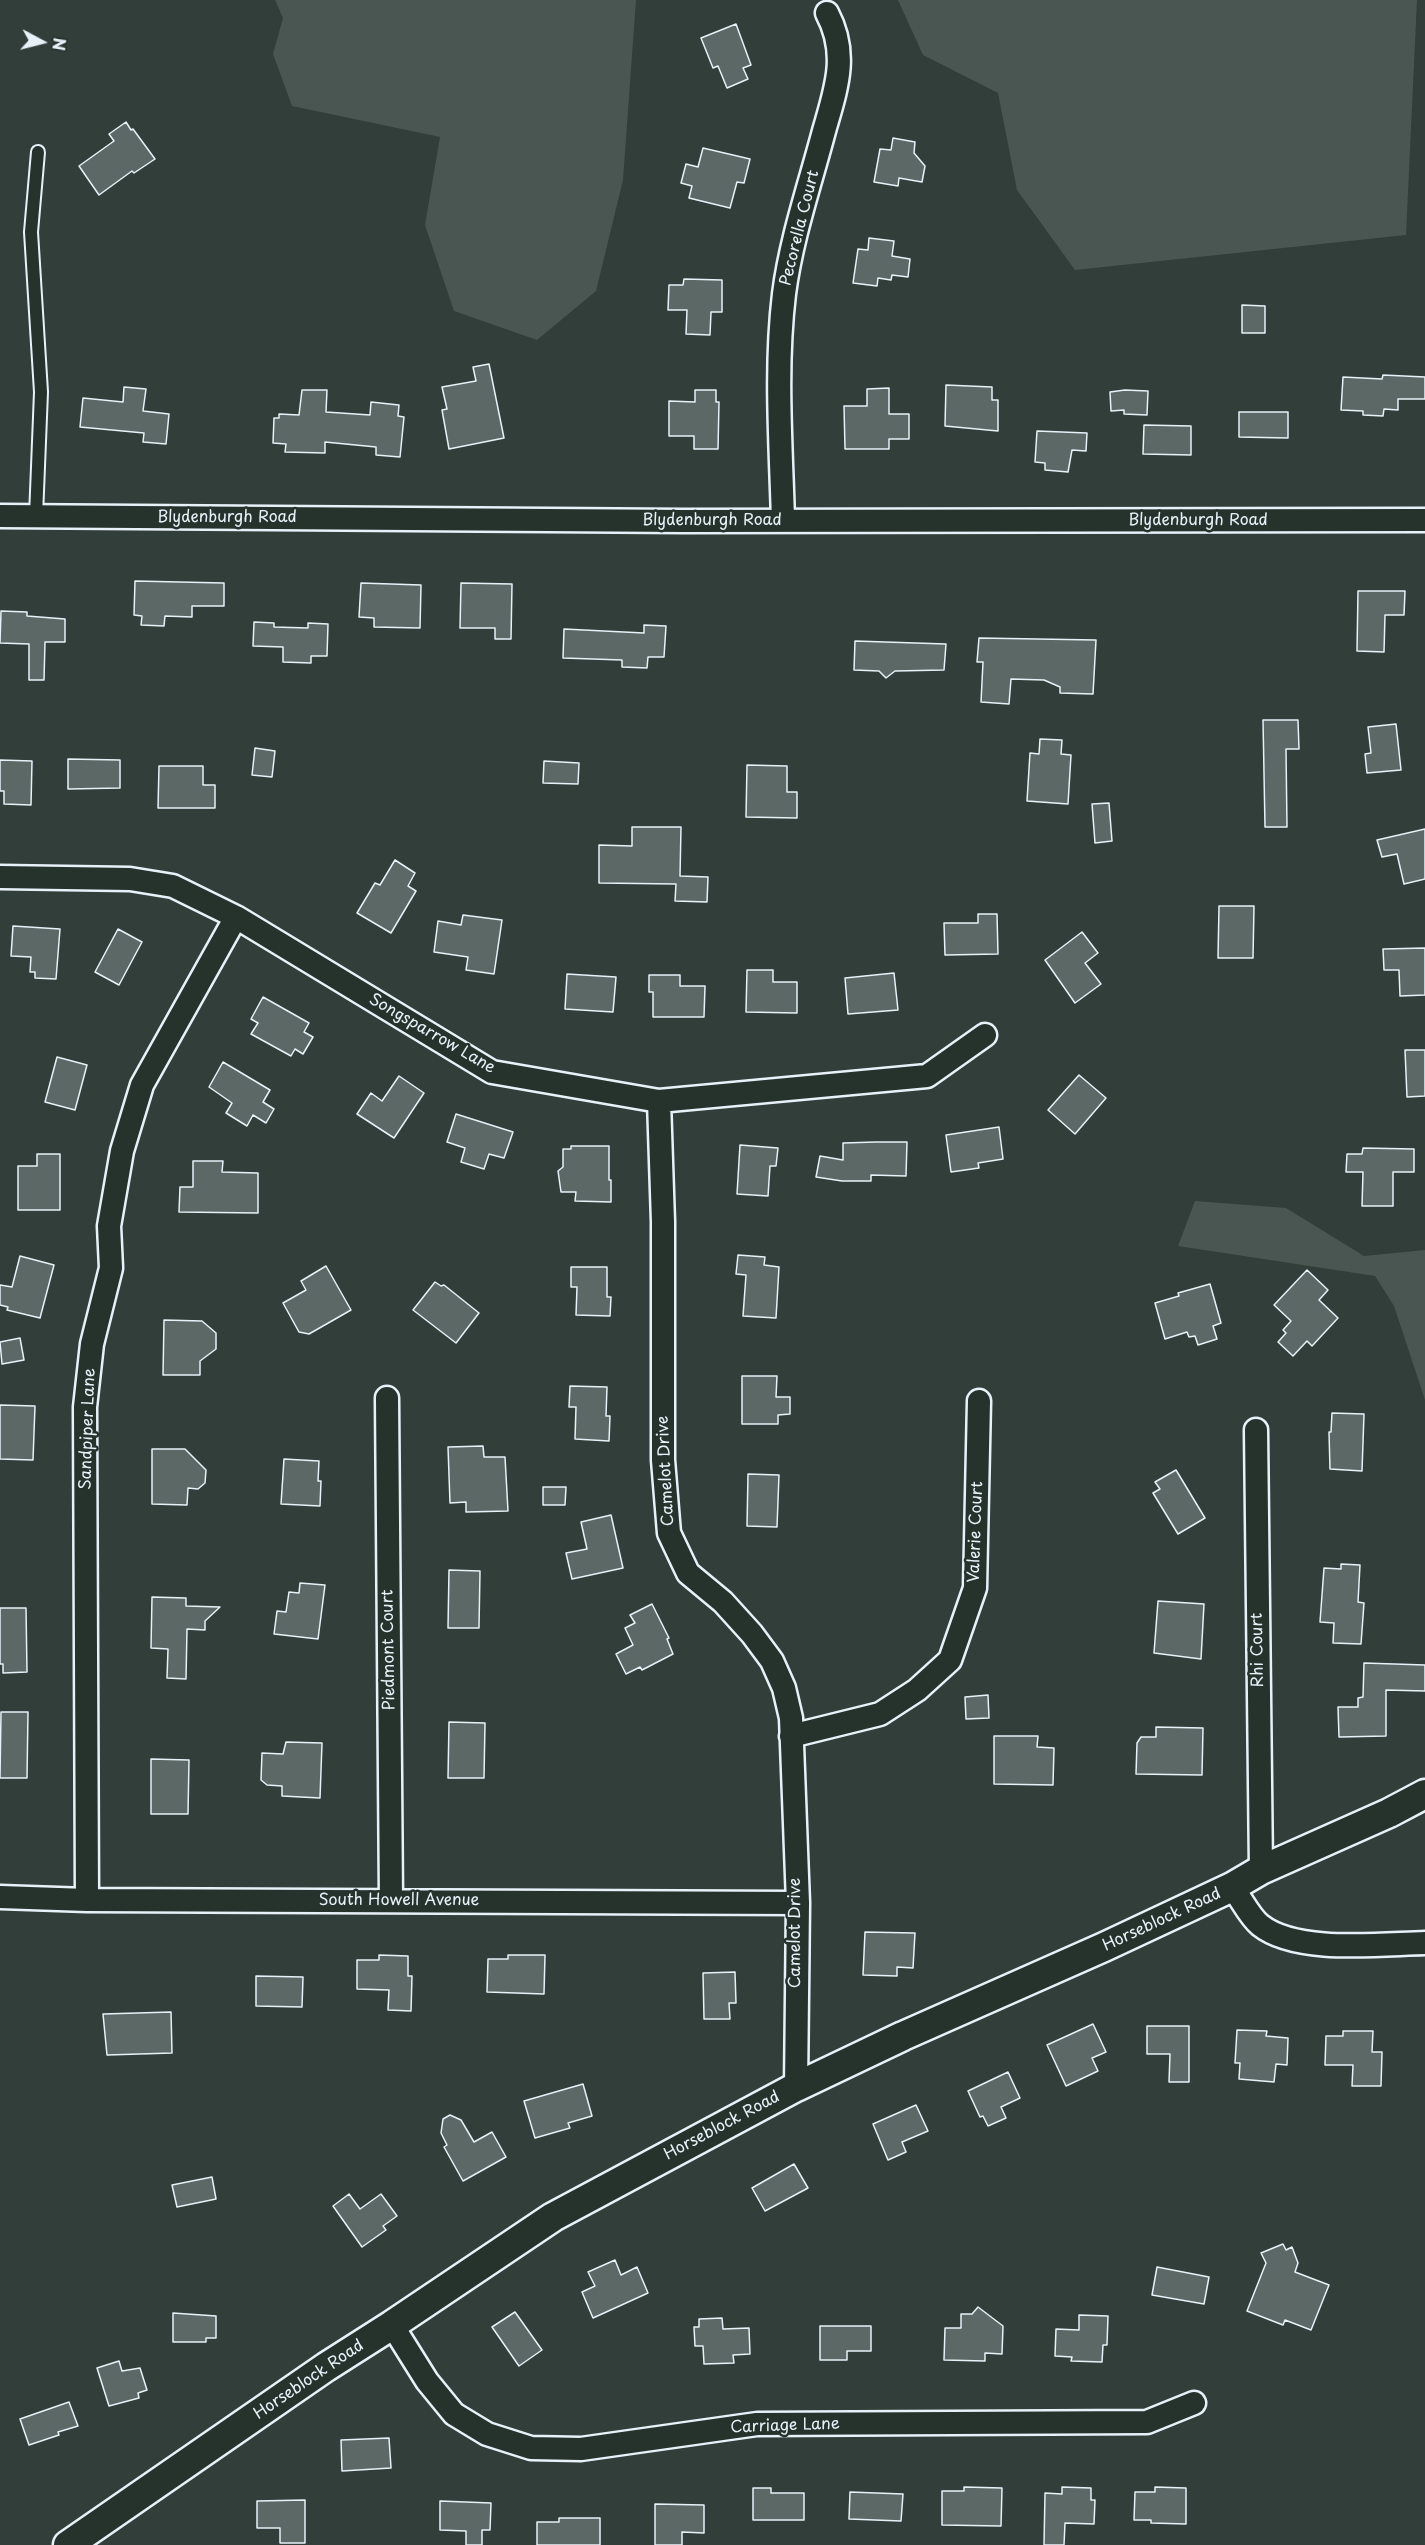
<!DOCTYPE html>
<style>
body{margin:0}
#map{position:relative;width:1425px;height:2545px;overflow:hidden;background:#323e39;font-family:"Playpen Sans",sans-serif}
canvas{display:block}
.north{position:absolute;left:12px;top:12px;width:60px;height:60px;-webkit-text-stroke:4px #26332d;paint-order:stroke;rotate:97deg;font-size:16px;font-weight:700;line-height:24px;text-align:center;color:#e8f1f8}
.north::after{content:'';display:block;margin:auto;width:21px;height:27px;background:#e8f1f8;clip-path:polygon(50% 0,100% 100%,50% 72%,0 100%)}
</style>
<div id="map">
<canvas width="1425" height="2545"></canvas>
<div class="north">N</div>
</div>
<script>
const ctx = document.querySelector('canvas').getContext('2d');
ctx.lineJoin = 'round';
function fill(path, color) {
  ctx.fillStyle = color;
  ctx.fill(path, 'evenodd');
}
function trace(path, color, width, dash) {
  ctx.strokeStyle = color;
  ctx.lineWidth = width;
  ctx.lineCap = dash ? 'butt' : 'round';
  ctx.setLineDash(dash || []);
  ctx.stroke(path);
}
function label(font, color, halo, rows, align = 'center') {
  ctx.font = font + ' "Playpen Sans",sans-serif';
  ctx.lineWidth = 5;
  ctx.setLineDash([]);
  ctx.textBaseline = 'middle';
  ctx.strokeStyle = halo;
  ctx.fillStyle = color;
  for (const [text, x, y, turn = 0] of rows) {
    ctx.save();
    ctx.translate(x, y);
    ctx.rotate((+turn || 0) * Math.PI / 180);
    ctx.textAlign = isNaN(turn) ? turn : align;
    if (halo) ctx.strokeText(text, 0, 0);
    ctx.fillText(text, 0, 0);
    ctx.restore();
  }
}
const green = new Path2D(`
 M275,0h361l-13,180 -27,111 -59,49 -83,-29 -29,-86 15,-88 -148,-31 -19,-52 10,-36z
 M898,0h519l-11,235 -331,35 -58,-80 -19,-97 -75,-38z
 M1195,1201l91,7 78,48 61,-6v150l-31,-94 -19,-30 -197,-30z`);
const building = new Path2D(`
 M736,24l15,41 -8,3 5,11 -21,9 -9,-22 -5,2 -12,-30z
 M126,122l5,8 2,-1 22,30 -21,14 -2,-2 -33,24 -20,-29 35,-25 -5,-7z
 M893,138l22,4 -1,11 11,13 -3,16 -23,-4 -1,8 -24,-4 6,-33 11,1z
 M703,148l47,11 -6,24 -7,-1 -7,26 -41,-10 3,-12 -11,-3 5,-19 12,3z
 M869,238l25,3 -2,15 18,3 -2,18 -16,-2 -1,5 -13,-2 -1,8 -24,-3 5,-34 10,1z
 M684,279l38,1v32h-11l-1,23 -24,-1 1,-24h-19l1,-25h14z
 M1242,305l23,1v27h-23z
 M489,364l15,74 -55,11 -7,-39 5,-1 -5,-22 34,-6 -3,-14z
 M1383,375l42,2v22h-27v11l-14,-1 -1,7 -20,-1v-4l-22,-1 2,-33 39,2z
 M946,385l46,2v13h6v31l-53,-5z
 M124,387l22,2 -3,22 26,3 -3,30 -23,-2 1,-9 -64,-6 3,-29 40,4z
 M889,388v26h20v25h-20v10h-44l-1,-43h23v-17z
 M302,390h25l-1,22 44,3 1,-13 28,3 -1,11 6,1 -4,40 -24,-2v-8l-51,-5v11l-40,-1 1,-8 -13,-1 1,-25h5v-4l20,1z
 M695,390h21v12h3l-1,47h-24v-13h-25v-35l26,1z
 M1125,390l23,1 -1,24 -23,-1v-4l-13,1 -1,-19z
 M1239,412h49v26l-49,-1z
 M1144,425l47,1v29l-48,-1z
 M1037,431l50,2 -1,18 -14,-1 -4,22 -23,-2v-7l-10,-1z
 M135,581l89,2v23h-32v11l-27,-1 -1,10 -23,-1 1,-9 -8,-1z
 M361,583l60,2 -1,43 -46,-1v-9l-15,-1z
 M461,583l51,1 -1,55h-16v-11h-35z
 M1358,591h47l-1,24h-19l-1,37 -27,-1z
 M1,611l26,1v4l38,3v23h-20l-1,38h-15v-36l-29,-1z
 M254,622l20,1v4l34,1v-5l20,1 -1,32h-16v7l-28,-1v-15l-30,-1z
 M644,625l22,1 -2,31h-16l-1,11 -25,-1v-7l-59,-2 1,-29 80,4z
 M979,638l117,2 -3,54 -33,-1v-6l-16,-7 -33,-1 -2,25 -28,-2 2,-40h-6z
 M855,641l91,3 -2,26 -49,1 -9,7 -7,-7 -25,-1z
 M1263,720h35l1,29h-13l1,78h-22z
 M1396,724l5,46 -34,3 -2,-19 6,-1 -3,-26z
 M1040,739l22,1 -1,14 10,1 -3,49 -41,-3 3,-48 9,1z
 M255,748l20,3 -3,26 -20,-2z
 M68,759l52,1v28l-52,1z
 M0,760l32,1 -1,44 -27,-1v-13h-4z
 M544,761l35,2 -1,21 -35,-1z
 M747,765l40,1v26h10v26l-51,-1z
 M159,766h44v19h12v23h-57z
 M1109,803l3,38 -17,2 -3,-39z
 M632,827h49l-1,49 28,1 -1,25 -32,-1 1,-17 -77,-1v-38l33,1z
 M1425,829v50l-21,5 -7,-30 -15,3 -5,-17z
 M395,860l20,13 -7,13 8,5 -25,42 -34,-20 18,-30 5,2z
 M1219,906h35l-1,52h-35z
 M978,914h19l1,40 -53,1 -1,-32h34z
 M463,915l39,5 -8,54 -28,-4 2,-13 -34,-5 4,-31 23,4z
 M13,926l47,3 -4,50 -21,-1v-6h-5l1,-15 -20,-1z
 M118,929l24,13 -23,43 -24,-13z
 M1082,932l16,21 -13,10 16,21 -26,19 -30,-43z
 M1425,948v47l-25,1 -1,-26h-15l-1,-21z
 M747,970h26v12h24v31l-51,-1z
 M894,973l4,37 -50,4 -3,-36z
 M567,974l49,3 -3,35 -48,-3z
 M649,975h31v11h25l-1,31h-51v-25h-4z
 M263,997l46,26 -5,9 9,5 -10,17 -8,-5 -4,7 -40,-22 7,-11 -7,-4z
 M1405,1050h20v46l-18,1z
 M57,1057l30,8 -12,45 -30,-8z
 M223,1062l47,28 -7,12 11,7 -8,14 -13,-8 -6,11 -21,-13 6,-10 -23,-16z
 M1079,1075l27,23 -31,36 -27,-24z
 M399,1076l25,17 -30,45 -37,-24 14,-21 11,8z
 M456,1114l57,18 -9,26 -15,-4 -5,15 -23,-7 4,-14 -18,-6z
 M999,1127l4,32 -25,4 1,5 -28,4 -5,-37z
 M876,1142h31l-1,34 -35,-1v6h-29l-26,-4 4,-21 23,4v-17z
 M740,1145l38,3 -2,18h-6l-2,30 -31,-2z
 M571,1146h38v34h2v22l-36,-1 1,-9h-15l-3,-21 5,-4v-18h8z
 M1363,1148l51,1v23h-21v34h-31l1,-34h-17l1,-18h15z
 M37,1154h23v56h-42v-44h19z
 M193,1161h30l-1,11 36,1v40l-79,-1 1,-25h13z
 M738,1255l27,2 -1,8 15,2 -3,51 -33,-2 3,-41 -10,-1z
 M20,1256l34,9 -14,53 -33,-8 1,-3 -8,-2v-20l12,2z
 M326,1266l25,44 -42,24 -10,-2 -16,-29 23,-13 -5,-9z
 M571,1267h36v30h4l-1,19 -34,-1 1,-28h-6z
 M1307,1270l21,20 -9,10 19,18 -26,28 -5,-5 -14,15 -15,-14 8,-9 -3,-3 8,-9 -17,-16z
 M435,1282l6,4 3,-1 35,28 -23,30 -43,-33z
 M1210,1284l11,39 -8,3 4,13 -19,6 -3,-9 -6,1 -2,-5 -22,7 -10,-36 24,-7 -1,-3z
 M164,1320l38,1 14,12v16l-16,12v14h-37z
 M20,1338l4,22 -22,4 -2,-22z
 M742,1376h35l-1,21h14v17l-12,1v9h-36z
 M570,1386l37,1 -1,29h4l-1,25 -34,-2 1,-32h-7z
 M0,1405l35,1 -2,54 -33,-1z
 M1332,1413l32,1 -2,57 -32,-2 -1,-37h2z
 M483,1446l1,11h21l3,54 -42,1v-10l-16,1 -2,-56z
 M152,1449h33l21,21 -1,13 -7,6 -10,-1 -1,17 -35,-1z
 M284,1459l35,2 -1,20h3l-1,25 -39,-2z
 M1176,1470l29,48 -27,16 -25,-41 7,-4 -5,-7z
 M748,1474l31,1 -2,52 -30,-1z
 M543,1487h23l-1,18h-22z
 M611,1515l12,53 -51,11 -6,-26 21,-4 -6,-27z
 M1341,1564l19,1 -2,37 6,1 -3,41 -28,-1 1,-20 -14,-1 4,-54 17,1z
 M449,1570l31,1 -1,57h-31z
 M300,1583l25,2 -7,54 -44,-5 3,-23 9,1 3,-20 10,1z
 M152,1597l34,1v8l34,1 -15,14v9l-18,-1 -1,50 -19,-1 1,-29 -17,-1z
 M1158,1601l46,3 -3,55 -47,-6z
 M652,1604l17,34 -2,1 6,15 -31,16 -2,-3 -14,7 -10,-20 17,-9 -8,-17 10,-5 -5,-8z
 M0,1608h26l1,64 -24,1v-9h-3z
 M1364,1663l61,2v26l-39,-1v46l-47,1 -1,-30h20v-9l5,-1z
 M988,1695l1,23 -23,1 -1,-22z
 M1,1712h27l-1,66h-27z
 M449,1722l36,1 -1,55h-36z
 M1156,1727l47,1 -1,47 -66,-1 1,-31 4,-6h15z
 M994,1736h44l-1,11 17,1 -1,37 -59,-1z
 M286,1742l36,1 -2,55 -38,-2v-10l-15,-1 -6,-5 1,-27 21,1z
 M151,1759l38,1 -1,54h-37z
 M865,1932l50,1 -2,35 -16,-1v9l-34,-1z
 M379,1955l29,1v20h4l-1,35 -23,-1 1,-20 -32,-1v-29h22z
 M508,1955h37l-1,39 -57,-2 1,-33h20z
 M735,1972l1,31h-7l1,16h-26l-1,-46z
 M256,1976l47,1 -1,30 -46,-1z
 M171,2012l1,41 -65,2 -4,-41z
 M1093,2024l13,28 -14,6 6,13 -32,15 -19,-41z
 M1147,2026h42v56h-20l1,-28h-23z
 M1237,2030l30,1 -1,5 22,2 -1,27 -11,-1 -2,18 -35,-3 1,-16h-5z
 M1343,2031h30l-1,21h10l-1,34h-29l1,-21h-28l1,-29h17z
 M1008,2072l12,26 -19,9 5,11 -18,8 -5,-10 -3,1 -12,-26z
 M583,2084l9,32 -24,7 2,5 -35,10 -11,-37z
 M916,2105l12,26 -26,11 4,10 -18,8 -15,-36z
 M450,2115l11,5 13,22 18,-10 14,25 -43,24 -19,-34 3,-2 -6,-12 2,-14z
 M794,2164l14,24 -43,23 -13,-23z
 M212,2177l4,22 -39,8 -5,-22z
 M349,2194l11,15 21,-15 16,22 -14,10 3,4 -24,17 -29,-41z
 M1283,2244l3,6 6,-3 6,16 -3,9 34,13 -18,45 -26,-10 -2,5 -36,-14 19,-48 -5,-10z
 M615,2260l6,15 16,-8 11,26 -55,25 -11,-26 13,-6 -7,-14z
 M1157,2267l52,10 -5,27 -52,-9z
 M978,2307l25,19 -1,28 -17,-1v8l-41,-1 1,-32h16v-14h11z
 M515,2312l27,38 -23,16 -27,-39z
 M173,2313l43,3v22h-10v4h-33z
 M1079,2315l29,1 -1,29h-4l-1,17 -31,-1 1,-4 -17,-1 1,-27 23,1z
 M722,2318l1,11 26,-1 1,26 -17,1 1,8 -30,1 -1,-18h-8l-1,-19h5v-8z
 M820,2326h51v25h-24v9h-27z
 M119,2361l3,10 18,-3 7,22 -9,3 1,5 -30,8 -12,-38z
 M69,2402l9,24 -20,6 1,3 -30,10 -9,-26z
 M389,2438l2,30 -49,3 -1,-31z
 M964,2487l38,1 -1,38 -59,-1v-34h22z
 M1062,2487l29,1v12h4l-1,24 -29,-1 -1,22h-20l1,-52 17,1z
 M1155,2487l31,1v36l-35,-1v-3h-17l1,-28h20z
 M753,2488h18v5h33v27h-51z
 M850,2492l53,2 -2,27 -52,-2z
 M305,2500v43h-25v-15h-23v-27z
 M440,2501l51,2 -1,27h-8v15h-16v-14l-26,-1z
 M655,2504l49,1v28l-22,-1v13h-27z
 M559,2518h41v27h-63v-23h22z`);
const service = new Path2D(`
 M36,516l5,-124 -10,-160 7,-80`);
const minor = new Path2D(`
 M0,516l684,5 741,-1
 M783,521c-2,-75 -8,-152 1,-227 7,-55 26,-110 40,-163 12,-42 25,-77 3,-118
 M0,877l130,2 43,7 63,31 256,155 167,29 268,-25 58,-41
 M659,1101l4,121v238l6,73 19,40 35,29 29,32 20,27 12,27 7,30 7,185 -2,184
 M387,1398l4,503
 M1256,1430l5,440
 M791,1736l89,-22 37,-24 33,-30 25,-72 4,-187
 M1232,1887c9,11 17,29 28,38 36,29 120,19 165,18
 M0,1897l87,3 711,3
 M87,1900l-2,-493 7,-63 19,-76 -2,-42 13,-75 20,-66 94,-168
 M392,2325l35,56 27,33 33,20 44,14 50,1 176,-25 390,-2 47,-19`);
const tertiary = new Path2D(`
 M68,2545l258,-178 66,-42 161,-108 243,-130 107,-51 201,-89 128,-60 29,-17 128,-57 36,-19`);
const streetNames = [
 ["Pecorella Court",800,228,-76],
 ["Blydenburgh Road",227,518],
 ["Blydenburgh Road",712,521],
 ["Blydenburgh Road",1198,521],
 ["Songsparrow Lane",432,1034,30],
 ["Sandpiper Lane",88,1429,-88],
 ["Camelot Drive",666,1471,-93],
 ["Valerie Court",976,1532,-88],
 ["Piedmont Court",389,1650,-91],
 ["Rhi Court",1258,1650,-91],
 ["South Howell Avenue",399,1901],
 ["Horseblock Road",1162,1920,-25],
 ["Camelot Drive",796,1933,-90],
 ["Horseblock Road",722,2126,-28],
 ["Horseblock Road",309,2380,-34],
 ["Carriage Lane",785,2426,-2]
];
fill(green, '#495651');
fill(building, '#5c6865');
trace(building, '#e8f1f8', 1.5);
trace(service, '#e8f1f8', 16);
trace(minor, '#e8f1f8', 27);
trace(tertiary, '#e8f1f8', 33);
trace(service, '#26332d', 12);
trace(minor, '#26332d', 22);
trace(tertiary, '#26332d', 28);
label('16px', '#e8f1f8', '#26332d', streetNames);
</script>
